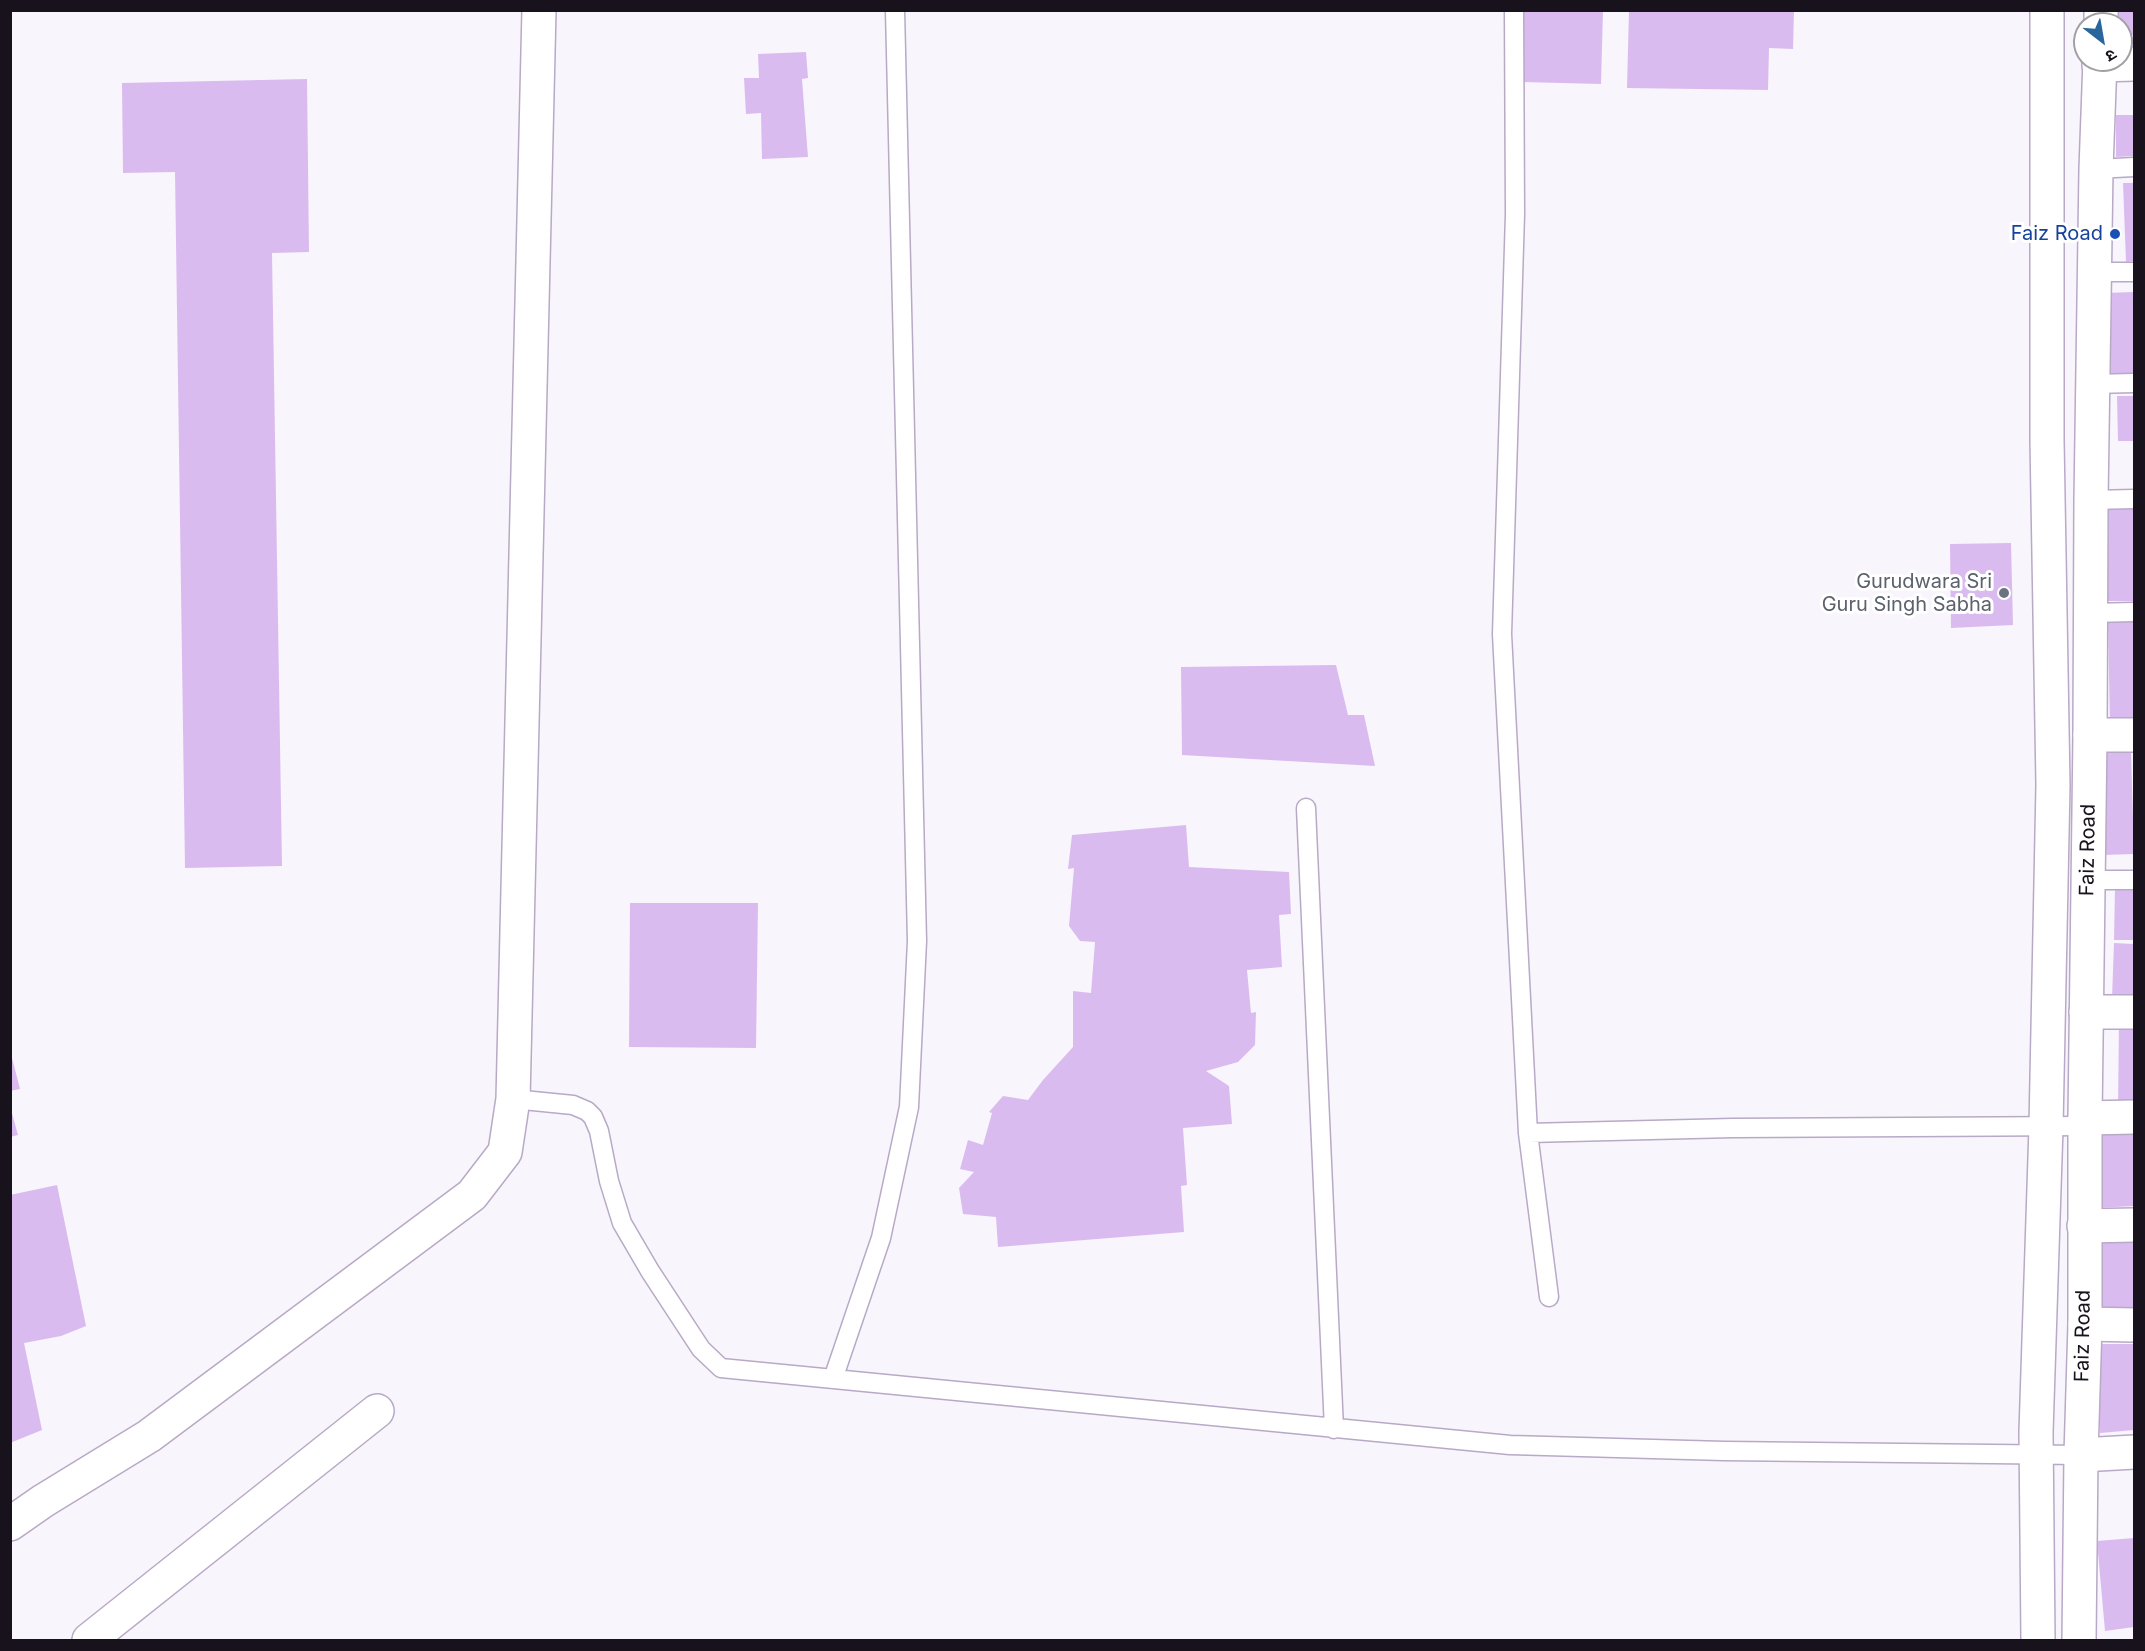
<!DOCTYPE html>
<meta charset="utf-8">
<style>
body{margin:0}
#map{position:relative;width:2145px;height:1651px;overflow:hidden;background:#f9f5fc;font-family:Inter,"Noto Sans Devanagari",sans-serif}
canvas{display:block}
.frame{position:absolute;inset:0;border:12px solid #18121c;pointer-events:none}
.north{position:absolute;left:2073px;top:12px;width:60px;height:60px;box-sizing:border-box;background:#fff;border:2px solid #a3a0a4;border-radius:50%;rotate:149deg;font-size:16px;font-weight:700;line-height:24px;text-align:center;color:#18121c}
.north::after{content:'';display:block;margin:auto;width:21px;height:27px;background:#28669d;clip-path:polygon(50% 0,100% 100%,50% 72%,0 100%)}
</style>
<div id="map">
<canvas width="2145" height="1651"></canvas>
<div class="frame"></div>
<div class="north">उ</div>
</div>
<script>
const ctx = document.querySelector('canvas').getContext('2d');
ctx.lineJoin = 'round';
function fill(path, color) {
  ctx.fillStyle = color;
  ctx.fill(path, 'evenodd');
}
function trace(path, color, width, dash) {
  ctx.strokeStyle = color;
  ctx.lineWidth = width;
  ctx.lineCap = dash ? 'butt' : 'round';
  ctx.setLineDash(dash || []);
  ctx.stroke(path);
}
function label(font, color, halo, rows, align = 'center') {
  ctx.font = font + ' Inter,sans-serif';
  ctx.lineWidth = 6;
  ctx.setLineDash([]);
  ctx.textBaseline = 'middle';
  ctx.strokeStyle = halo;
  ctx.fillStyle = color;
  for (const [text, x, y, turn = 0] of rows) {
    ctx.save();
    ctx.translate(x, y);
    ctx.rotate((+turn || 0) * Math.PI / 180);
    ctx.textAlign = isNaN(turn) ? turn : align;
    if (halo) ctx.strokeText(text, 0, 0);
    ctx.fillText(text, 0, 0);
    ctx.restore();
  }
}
const building = new Path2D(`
 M1523,10h80l-2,74 -80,-2z
 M1629,10h165l-1,39 -24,-1 -1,42 -141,-2z
 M2110,10h24v25h-13v-11h-10z
 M806,52l2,26 -6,1 6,78 -46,2 -1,-46 -15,1 -2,-36h15l-1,-24z
 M307,79l2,173 -37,1 10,613 -97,2 -10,-696 -52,1 -1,-90z
 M2116,115h18v41l-18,1z
 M2123,183h11v78l-8,1z
 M2134,292v82l-26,1 -3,-82z
 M2117,396h17v45h-16z
 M2104,507h30v94h-31z
 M2011,543l2,82 -62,3 -1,-84z
 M2134,621v103l-24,1 -2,-103z
 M1336,665l12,50h16l11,51 -193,-11 -1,-88z
 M2131,750l3,104 -30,1 -4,-103z
 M1186,825l3,42 100,5 2,42 -12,1 3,52 -35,3 4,43 5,-1 -1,33 -17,17 -32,9 23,15 3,38 -49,4 4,57 -6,1 3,46 -186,15 -2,-30 -33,-3 -4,-26 15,-16 -14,-3 8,-29 15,5 9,-32 -3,-1 14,-16 25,4 15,-20 30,-33v-56l18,2 4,-51 -15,-1 -11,-15 5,-58 -6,1 4,-34z
 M2115,887h19v53h-20z
 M630,903h128l-2,145 -127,-1z
 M2114,943l20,1v55l-22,-1z
 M2119,1017h15v95h-16z
 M10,1050l10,39 -10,2z
 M10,1106l8,29 -8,2z
 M2134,1123v83l-40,2 -3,-83z
 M57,1185l29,141 -25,10 -37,7 18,87 -32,13v-248z
 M2133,1233l1,78 -42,2 -2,-79z
 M2096,1344h38v86l-34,3z
 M2134,1538v89l-29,4 -8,-90z`);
const service = new Path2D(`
 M1514,10l1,204 -13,420 26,499 21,164
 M2096,169l38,-2
 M2095,272h39
 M2093,384l41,-1
 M2091,500l43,-1
 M2090,613l44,-1
 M1306,808l28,621
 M2088,880h46
 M513,1099l60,6 14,6 6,6 6,14 10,50 13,42 28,48 51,78 20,19 789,77 214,6 357,4
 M1528,1133l205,-5 352,-2
 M833,1379l48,-141 28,-131 8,-166 -22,-931`);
const minor = new Path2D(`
 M2099,65l35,-1
 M2090,735h44
 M2086,1012h48
 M2085,1118l49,-1
 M2084,1226l50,-1
 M2085,1324l49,1
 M2081,1455l53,-3
 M10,1524l33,-23 106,-65 323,-241 33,-43 8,-53 26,-1089
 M89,1640l288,-229`);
const tertiary = new Path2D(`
 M2101,24v-14
 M2038,1640l-2,-208 10,-305 7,-342 -6,-345v-430
 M2079,1640l2,-185 4,-131v-206l5,-383 1,-235 5,-331 4,-109`);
const markers = [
 [2115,234,6,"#1a4fb4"],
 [2004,593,6,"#6b7280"]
];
const transitNames = [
 ["Faiz Road",2103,234]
];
const worshipNames = [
 ["Gurudwara Sri",1992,582],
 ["Guru Singh Sabha",1992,605]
];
const streetNames = [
 ["Faiz Road",2088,850,-89],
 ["Faiz Road",2083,1336,-89]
];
fill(building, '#dabbf0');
trace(service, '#b8a9c6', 21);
trace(minor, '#b8a9c6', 36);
trace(tertiary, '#b8a9c6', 36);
trace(service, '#fff', 18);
trace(minor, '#fff', 33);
trace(tertiary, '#fff', 33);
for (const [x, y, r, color] of markers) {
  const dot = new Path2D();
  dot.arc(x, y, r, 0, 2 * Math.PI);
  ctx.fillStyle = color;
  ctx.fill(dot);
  trace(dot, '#fff', 2);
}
label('20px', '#164399', '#fff', transitNames, 'right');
label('20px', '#5b616d', '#fff', worshipNames, 'right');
label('20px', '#18121c', '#fff', streetNames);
</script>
